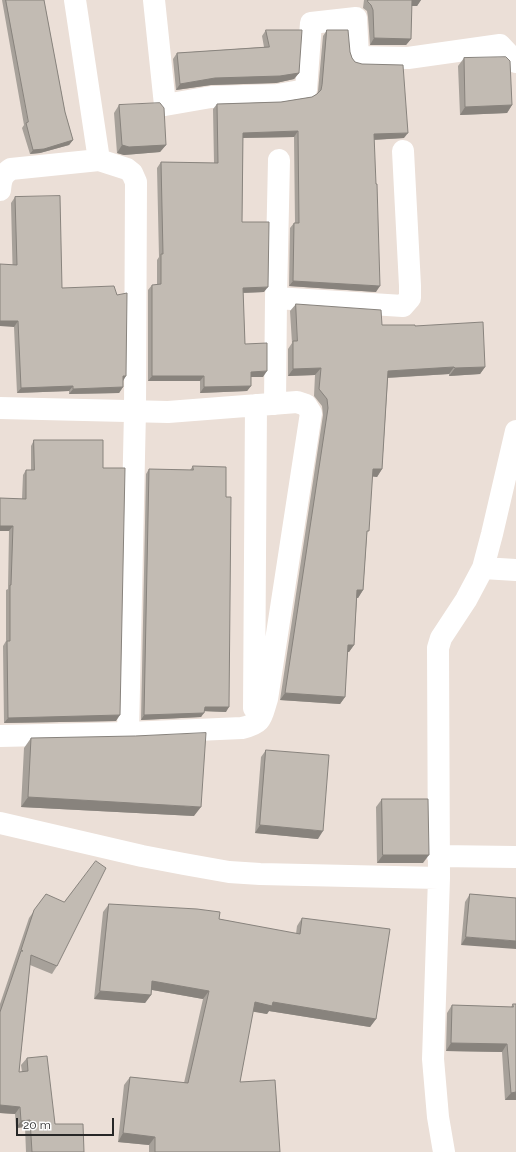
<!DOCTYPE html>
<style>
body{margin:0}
#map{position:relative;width:516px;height:1152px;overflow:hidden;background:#ebdfd7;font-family:Raleway,sans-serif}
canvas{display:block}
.scale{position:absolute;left:16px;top:1118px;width:98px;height:18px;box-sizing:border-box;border:2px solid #272727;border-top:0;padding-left:5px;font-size:12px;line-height:14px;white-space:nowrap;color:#272727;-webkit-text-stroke:3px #fff;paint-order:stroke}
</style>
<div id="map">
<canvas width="516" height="1152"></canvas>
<div class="scale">20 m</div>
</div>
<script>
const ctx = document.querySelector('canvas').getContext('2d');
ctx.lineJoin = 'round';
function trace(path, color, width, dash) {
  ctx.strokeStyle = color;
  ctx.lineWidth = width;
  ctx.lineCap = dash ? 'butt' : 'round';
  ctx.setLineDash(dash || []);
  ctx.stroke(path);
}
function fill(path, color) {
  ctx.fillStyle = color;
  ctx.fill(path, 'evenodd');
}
const street = new Path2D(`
 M75,0l24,160
 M154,0l11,105 46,-8 66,-2 29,-5 5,-67 45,-5 2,39 50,1 92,-13 16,17
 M0,190c1,-11 2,-15 11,-21l88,-9 28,9 5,4 4,9 -1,229 -7,322
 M276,298l127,8 7,-8v-12l-7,-135
 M275,404l1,-106 3,-138
 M0,408l168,4 129,-10 9,3 5,8 -44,286c-6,19 -4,24 -25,29l-114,5 -128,3
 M483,568l33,2
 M254,708l2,-303
 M0,823l142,33 42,8 45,8 31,2 179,4 -6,181 5,58 6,35
 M438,856l78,1
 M439,878l-1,-230 3,-10 25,-38 17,-32 9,-34 24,-103`);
const wall = new Path2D(`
 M2,0h42l21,112 8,28 -4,5 -29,8 -10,1 -8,-26 2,-3z
 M364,0h57l-4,6h-6v33l-5,6h-36l-2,-28 -1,-6 -4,-3z
 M266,30l33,43 -5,6 -18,4 -65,2 -35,5 -3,-31 4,-6 87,-6 -2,-11z
 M327,30l23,22 2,6 52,80 -30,2 2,152 -87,-6 1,-58 4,-5h1l-1,-86 -51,1 -1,84 22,70 -21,1 2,51 18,33h-12v9l-4,5 -47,2v-12h-52v-91l4,-5h5v-25l2,-3 -2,-89 4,-6 53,1 -1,-54 4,-5 64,-2 31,-5 5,-3 1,-3 5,-55z
 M464,58l48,47 -5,8 -47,2 -2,-49z
 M119,105l47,40 -6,7 -36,3 -7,-2 -3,-40z
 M15,197l47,91 61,93v6l-4,6 -50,1v-3l-52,2 -3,-66 -3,-124z
 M296,304l86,21 33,1 70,41 -5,7 -31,2v-2l-61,4 -6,91 -5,8 -5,-1 -5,59 -4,55 -5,8h-1l-3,47 -5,7h-2l-2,45 -5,7 -60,-4 43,-285 -1,-9 -8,-10 1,-21 -27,1v-27l4,-6 -2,-32z
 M34,440l69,28 13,253 -112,2 -1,-77 3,-5v-51l2,-1 1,-58h-9v-33l22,1 1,-24 3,-5h5v-24z
 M193,466l33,31v215l-22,-1 -3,6 -60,3 5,-246 3,-5 41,1z
 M31,738l163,78 -173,-9 3,-59z
 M266,750l52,89 -63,-6 6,-76z
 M382,799l41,64h-46l-1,-56z
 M46,894l11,72 -5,8 -22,-9 -11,107h3l-1,-7 6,-7 28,66 29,28h-58l-1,-25 -9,1 -1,-14 -15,-1v-109l29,-86z
 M470,894l46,4 -55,47 4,-43z
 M109,904l110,15 77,15 1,-8 5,-8 74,101 -6,8 -101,-16 -2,3 -14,-3 -13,71 40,70h-131v-7l-31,-3 6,-57 6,-8 54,6 19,-84 -51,-9 -1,5 -6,8 -51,-4 9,-87z
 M513,1004h3v96h-11l-3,-48 -56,-1 1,-38 5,-8 59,2z`);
const shadedWall = new Path2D(`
 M411,0h10l-4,6h-10z
 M374,38l37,1 -5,6h-36z
 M299,73l-5,6 -18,4 -65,2 -35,5 4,-6 35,-6z
 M512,105l-5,8 -47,2 5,-8z
 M298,131l-4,6 -55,1 4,-5z
 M408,133l-4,5 -34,2 4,-6z
 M73,140l-4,5 -29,8 -10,1 3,-4z
 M122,145h44l-6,7 -36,3 -7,-2z
 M293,281l87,5 -4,6 -87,-6z
 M268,287l-4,5 -25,1 4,-5z
 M0,321h18l-4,6 -14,-1z
 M454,367l-5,7 -66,4 5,-7z
 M485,367l-5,7 -31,2 6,-8z
 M321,368l-6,7 -27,1 5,-7z
 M267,371l-4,6h-16l4,-5z
 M123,376h3l-3,5z
 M152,376h52l-4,5h-52z
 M73,386l-4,5 -52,2 4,-5z
 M251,386l-4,5 -47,2 4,-6z
 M123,387l-4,6 -50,1 4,-5z
 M373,469h9l-5,8 -9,-1z
 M0,526h13l-4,5h-9z
 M357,590h6l-5,8 -6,-1z
 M348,645h6l-5,7h-6z
 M285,693l60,4 -5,7 -60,-4z
 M205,707h24l-3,5 -25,-1z
 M204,713l-3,4 -60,3 3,-5z
 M120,715l-4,6 -112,2 4,-5z
 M28,797l173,10 -7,9 -173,-9z
 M260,825l63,6 -5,8 -63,-6z
 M383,855h46l-6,8h-46z
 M466,937l50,4v8l-55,-4z
 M152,981l57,10 -6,8 -56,-10z
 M100,991l51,4 -6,8 -51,-4z
 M255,1002h18l103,17 -6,8 -101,-16 -2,3 -18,-3z
 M451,1043l56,1 -5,8 -56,-1z
 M516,1092v8h-11l6,-7z
 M0,1105l20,2 -5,7 -15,-1z
 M30,1120l-5,7 -9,1 5,-7z
 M123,1133l32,4 -6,8 -31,-3z`);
const building = new Path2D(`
 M6,0h38l21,112 8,28 -29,9 -11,1 -7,-27 2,-1z
 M368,0h44l-1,39 -37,-1 -1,-28 -2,-5 -3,-3z
 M266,30h36l-3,43 -19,3 -65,2 -35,6 -3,-31 92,-6z
 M327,30h21l2,22 2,6 3,4 7,2 41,1 5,68 -34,1 2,50h1l3,102 -87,-5 1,-58h5l-1,-92 -55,2 -1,89h27l-1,65 -25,1 2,56 22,-1v28l-16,1v14l-47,1v-11h-52v-91l9,-1v-30h2l-2,-92 57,1 -1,-59 64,-2 31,-5 5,-3 4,-4 1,-5z
 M506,57l4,4 2,44 -47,2 -1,-49z
 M160,103l4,5 2,37 -37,2 -7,-2 -3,-40z
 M60,196l2,92 52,-2 3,9 10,-2 -1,83h-3v11l-50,2v-3l-52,2 -3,-67h-18v-57l17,1 -2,-68z
 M296,304l85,6 1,15h33v1l68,-4 2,45 -30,1 -1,-1 -66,4 -6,98h-9l-4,62h-2l-4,59h-6l-3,55h-6l-3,52 -60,-4 43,-285 -1,-9 -8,-10 2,-21 -28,1v-28h4z
 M34,440h69v28h22l-5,247 -112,3 -1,-77h3v-56h1l2,-59h-13v-28l26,1v-29h8z
 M193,466l33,1v30h5l-2,210h-24l-1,6 -60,2 5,-246 44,1z
 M206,733l-5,74 -173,-10 3,-59 104,-2z
 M266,750l63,5 -6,76 -63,-6z
 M382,799h46l1,56h-46z
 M96,861l10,7 -49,98 -26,-11 -12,117 9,-1 -1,-13 20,-2 8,68h28l1,28h-52l-2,-32 -9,1 -1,-14 -20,-2v-93l21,-61h2l-2,-1 13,-40 12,-16 18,8z
 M470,894l46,4v43l-50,-4z
 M109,904l88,5 23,3 -1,7 81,15 2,-16 88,11 -14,90 -103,-17 -1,4 -17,-4 -15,80 35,-2 5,72h-125v-15l-32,-4 7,-56 58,6 21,-92 -57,-10 -1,14 -51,-4z
 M513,1004h3v88l-5,1 -4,-49 -56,-1 1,-38 61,2z`);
trace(street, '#fff', 22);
fill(wall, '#a7a19a');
fill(shadedWall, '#88837d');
fill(building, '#c2bbb3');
trace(building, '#88837d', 1);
</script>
